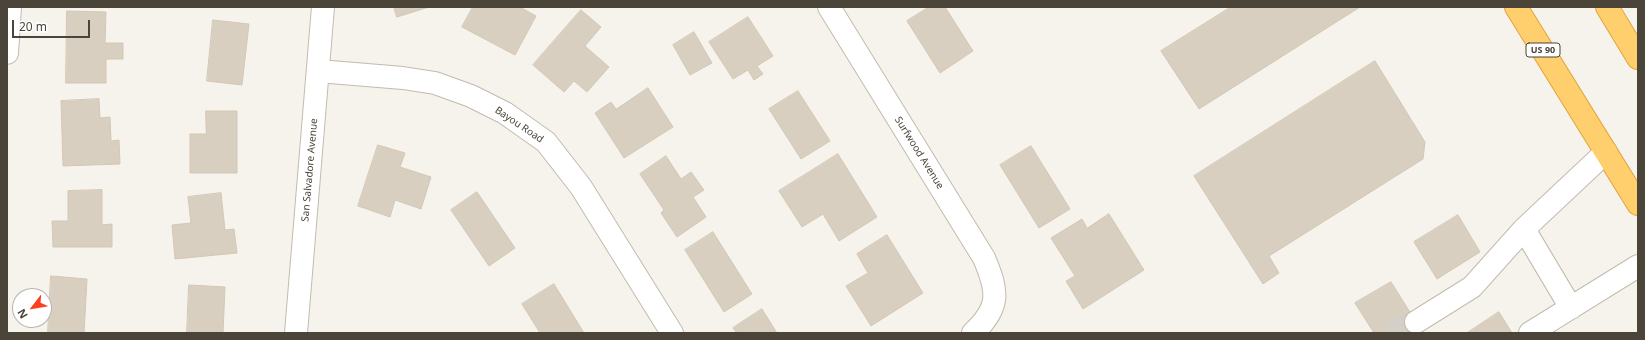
<!DOCTYPE html>
<style>
body{margin:0}
#map{position:relative;width:1645px;height:340px;overflow:hidden;background:#f6f3ec;font-family:"Noto Sans",sans-serif}
canvas{display:block}
.frame{position:absolute;inset:0;border:8px solid #4b4439;pointer-events:none}
.north{position:absolute;left:12px;top:288px;width:40px;height:40px;box-sizing:border-box;background:#fff;border:1px solid #b7b4b0;border-radius:50%;rotate:239deg;font-size:11px;font-weight:700;line-height:16px;text-align:center;color:#4b4439}
.north::after{content:'';display:block;margin:auto;width:14px;height:18px;background:#fc3f1d;clip-path:polygon(50% 0,100% 100%,50% 72%,0 100%)}
.scale{position:absolute;left:12px;top:20px;width:78px;height:18px;box-sizing:border-box;border:2px solid #4b4439;border-top:0;padding-left:5px;font-size:12px;line-height:14px;white-space:nowrap;color:#4b4439;-webkit-text-stroke:3px #fff;paint-order:stroke}
</style>
<div id="map">
<canvas width="1645" height="340"></canvas>
<div class="frame"></div>
<div class="north">N</div>
<div class="scale">20 m</div>
</div>
<script>
const ctx = document.querySelector('canvas').getContext('2d');
ctx.lineJoin = 'round';
function fill(path, color) {
  ctx.fillStyle = color;
  ctx.fill(path, 'evenodd');
}
function trace(path, color, width, dash) {
  ctx.strokeStyle = color;
  ctx.lineWidth = width;
  ctx.lineCap = dash ? 'butt' : 'round';
  ctx.setLineDash(dash || []);
  ctx.stroke(path);
}
function label(font, color, halo, rows, align = 'center') {
  ctx.font = font + ' "Noto Sans",sans-serif';
  ctx.lineWidth = 3;
  ctx.setLineDash([]);
  ctx.textBaseline = 'middle';
  ctx.strokeStyle = halo;
  ctx.fillStyle = color;
  for (const [text, x, y, turn = 0] of rows) {
    ctx.save();
    ctx.translate(x, y);
    ctx.rotate((+turn || 0) * Math.PI / 180);
    ctx.textAlign = isNaN(turn) ? turn : align;
    if (halo) ctx.strokeText(text, 0, 0);
    ctx.fillText(text, 0, 0);
    ctx.restore();
  }
}
const building = new Path2D(`
 M394,7h35l-32,10z
 M473,7h47l16,9 -21,39 -53,-28z
 M929,7h16l28,44 -33,22 -33,-52z
 M1231,7h129l-161,102 -38,-58z
 M581,10l20,17 -16,19 24,21 -22,25 -13,-11 -10,11 -31,-27z
 M67,11l39,1 -1,31h18v16h-17v24h-40z
 M748,17l25,39 -16,10 6,8 -9,6 -6,-10 -15,9 -24,-37z
 M213,20l36,4 -7,61 -35,-4z
 M694,32l18,31 -22,12 -17,-30z
 M1375,61l50,81 -2,17 -154,97 10,17 -16,11 -69,-108z
 M648,88l25,39 -49,31 -29,-45 16,-11 5,7z
 M798,91l32,50 -29,18 -32,-50z
 M99,99l1,19 10,-1 1,24 8,-1 1,24 -57,2 -2,-65z
 M206,111h31v62h-47v-39h16z
 M378,145l27,8 -5,14 31,10 -10,32 -26,-9 -5,17 -32,-11z
 M1031,146l39,63 -31,19 -39,-63z
 M838,154l39,63 -38,24 -16,-27 -21,13 -23,-36z
 M666,156l15,23 10,-7 13,18 -11,7 13,20 -29,20 -16,-24 3,-3 -24,-36z
 M102,190v35l10,-1v23h-59l-1,-26h16v-30z
 M477,192l38,56 -26,18 -38,-56z
 M221,193l4,37 9,-1 3,24 -62,6 -3,-34 19,-2 -3,-26z
 M1109,214l35,56 -61,39 -17,-28 9,-5 -24,-38 31,-19 5,9z
 M1458,215l22,37 -43,27 -23,-37z
 M713,232l39,62 -28,18 -39,-62z
 M887,235l36,58 -52,33 -25,-40 22,-13 -11,-19z
 M51,276l36,3 -3,54h-36z
 M1391,282l32,51h-49l-19,-30z
 M554,284l30,49h-44l-18,-29z
 M189,285l36,2 -2,46h-36z
 M762,309l15,24h-40l-4,-5z
 M1499,312l13,21h-45z`);
const minorTunnel = new Path2D(`
 M1390,333l26,-11`);
const minor = new Path2D(`
 M829,7l155,251c14,33 17,49 -11,75
 M7,53l3,-46
 M318,71l85,7 32,5 36,13 34,17 41,29 35,45 91,146
 M1524,229l47,79
 M1416,322l56,-35 52,-58 82,-77
 M296,333l27,-326
 M1530,333l108,-67`);
const highway = new Path2D(`
 M1516,7l122,197
 M1607,7l31,51`);
const shields = [
 [1543,50,34]
];
const shieldNames = [
 ["US 90",1543,50]
];
const streetNames = [
 ["Bayou Road",519,125,34],
 ["Surfwood Avenue",919,153,58],
 ["San Salvadore Avenue",310,170,-85]
];
fill(building, '#d8cfc1');
trace(building, '#d3c7b4', 1);
trace(minorTunnel, '#d4d0c8', 22, [22, 11]);
trace(minor, '#c2bbae', 24);
trace(highway, '#e0a43c', 24);
trace(minor, '#fff', 22);
trace(highway, '#ffcf6e', 22);
for (const [x, y, w] of shields) {
  const box = new Path2D();
  box.roundRect(x - w / 2, y - 7, w, 14, 3);
  ctx.fillStyle = '#fff';
  ctx.fill(box);
  trace(box, '#4b4439', 1);
}
label('bold 9px', '#4b4439', null, shieldNames);
label('10px', '#4b4439', '#fff', streetNames);
</script>
